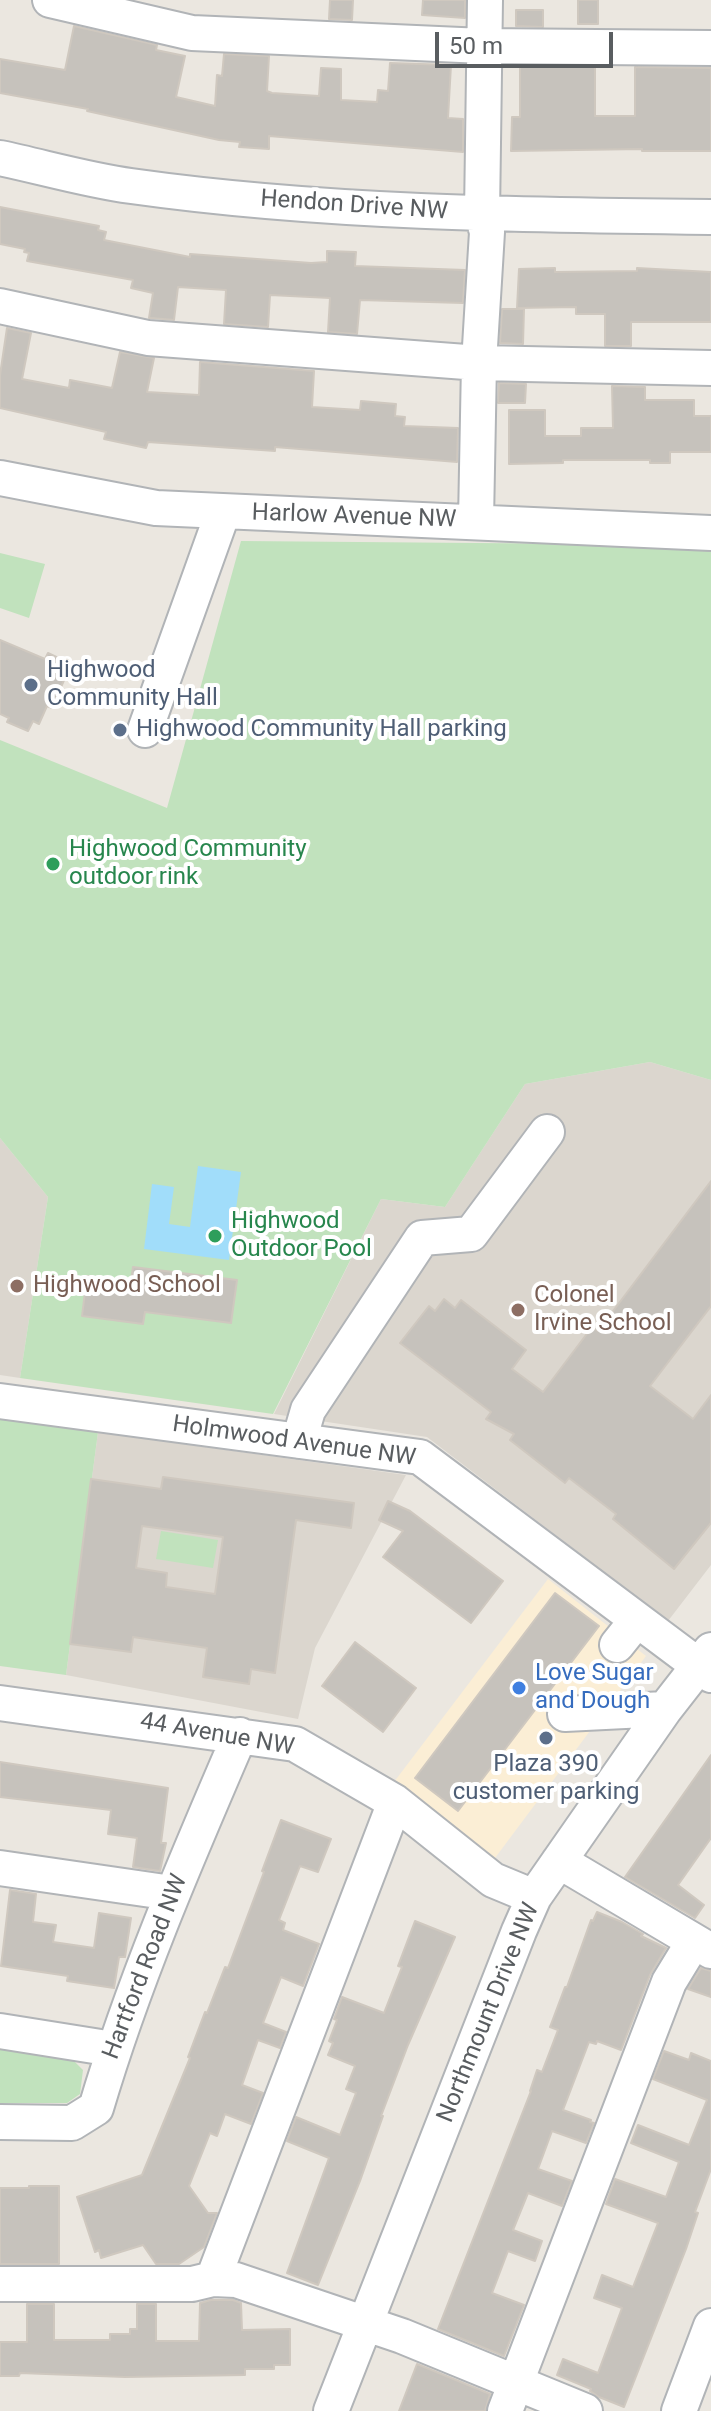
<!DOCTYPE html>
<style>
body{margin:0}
#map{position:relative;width:711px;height:2411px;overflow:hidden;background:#ebe7e0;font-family:Roboto,sans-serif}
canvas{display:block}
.scale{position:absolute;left:435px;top:32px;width:178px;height:36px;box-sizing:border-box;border:4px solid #595d60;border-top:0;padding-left:10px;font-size:24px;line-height:28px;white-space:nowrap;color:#595d60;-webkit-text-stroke:6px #fff;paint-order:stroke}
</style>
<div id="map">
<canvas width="711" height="2411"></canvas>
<div class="scale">50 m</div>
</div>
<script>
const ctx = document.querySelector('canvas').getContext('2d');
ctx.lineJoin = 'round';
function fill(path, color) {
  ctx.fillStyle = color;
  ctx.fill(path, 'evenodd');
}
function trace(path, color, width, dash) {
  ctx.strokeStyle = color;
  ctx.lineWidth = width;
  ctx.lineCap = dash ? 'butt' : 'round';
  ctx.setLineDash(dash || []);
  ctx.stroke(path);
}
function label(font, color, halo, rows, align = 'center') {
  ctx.font = font + ' Roboto,sans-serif';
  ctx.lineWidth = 8;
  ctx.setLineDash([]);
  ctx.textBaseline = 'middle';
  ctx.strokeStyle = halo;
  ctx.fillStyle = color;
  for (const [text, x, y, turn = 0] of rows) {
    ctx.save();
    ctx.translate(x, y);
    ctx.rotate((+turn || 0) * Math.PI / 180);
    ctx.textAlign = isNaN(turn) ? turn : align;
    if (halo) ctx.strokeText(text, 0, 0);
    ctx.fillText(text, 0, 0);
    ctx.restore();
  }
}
const commercial = new Path2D(`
 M548,1579l98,77 -151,202 -101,-76z`);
const education = new Path2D(`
 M650,1062l61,18v485l-43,56 -241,-184 -153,-23 107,-215 64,8 80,-123z
 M0,1138l48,59 -28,181 -20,-3z
 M98,1432l308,43 -91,173 -17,71 -232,-44z`);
const green = new Path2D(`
 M241,541l470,4v535l-61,-18 -125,22 -80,123 -64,-8 -108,215 -253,-36 28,-181 -48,-59v-398l167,68z
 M0,553l45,11 -16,54 -29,-10z
 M0,1419l98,13 -32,243 -66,-9z
 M161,1531l57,9 -5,28 -57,-9z
 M0,2048l70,9 13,13 -3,24 -13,9h-67z`);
const water = new Path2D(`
 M198,1166l43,6 -12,88 -85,-11 8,-65 22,3 -5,37 21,3z`);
const building = new Path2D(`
 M330,0h23l-1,20 -23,-1z
 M423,0h42v18l-43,-3z
 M578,0h20v24h-20z
 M516,10h27v17l-27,-1z
 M74,26l83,19 -1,5 29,6 -9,41 39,9 2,-31 5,1 2,-22 45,2 -2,35 5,2 47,3 2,-28 20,1v31l36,2 1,-12 10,1 2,-28 61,2 -3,53 15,1v33l-194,-16v13l-30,-2 1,-5 -21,-2 -132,-29 1,-2 -88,-16v-34l65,11z
 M520,66l75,1v49h40v-49l76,1v83h-69v-2l-131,2 1,-34h8z
 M0,207l99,19 -1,4 8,2 -2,8 86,17v-3l121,9 16,-1v-11l29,1 -1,14 110,4 -2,33 -103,-3 -3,34 -29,-2 2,-34 -60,-3 -2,32 -44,-3 2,-34 -48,-3 -4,33 -23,-2h-2l4,-25 -22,-5 2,-8 -106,-19 2,-8 -5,-1 1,-3 -25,-5z
 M555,268v4l82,-1v-3l74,4v50h-80v24h-26v-32h-29v-7l-59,1 2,-39z
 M502,309h22l-1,35 -23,-1z
 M7,328l24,5 -9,46 47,9 1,-8 42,8 8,-36 34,6 -7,34 52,3 1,-33 114,9 -2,36 48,3 1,-9 35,3 -1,12 10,1 -1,9 54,2 -1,34 -182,-15v4l-127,-9 -2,6 -42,-9 2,-7 -106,-24v-33z
 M499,383l27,1 -1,19h-27z
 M612,386l33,1v13h49v16h17v36h-41v11h-20v-3h-87v3l-54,1v-54h36v26h36v-8h32z
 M0,640l45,19 3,-6 23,11 -19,44 -5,-2 -8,18 -6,-3 -5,10 -21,-9 2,-4 -9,-4z
 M711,1181v125l-61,80 43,33 18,-24v128l-37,46 -61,-50 3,-5 -47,-36 -4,5 -55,-43 4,-6 -28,-15 5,-7 -91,-69 29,-37 6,5 9,-12 11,9 6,-8 65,50 -14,19 31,23 49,-65 6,4z
 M133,1267l104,13 -6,43 -86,-11 -2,12 -61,-8 5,-40 44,5z
 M163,1477l191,26 -3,25 -55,-8 -21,153 -24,-4 -2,15 -46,-7 4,-29 -74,-11 -2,15 -61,-8 21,-165 70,10zM142,1526l81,11 -8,57 -49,-7 1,-14 -31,-5z
 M388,1501l22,10 93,70 -32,42 -88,-66 20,-26 -24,-11z
 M555,1593l44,33 -141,185 -43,-33z
 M355,1642l61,46 -33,44 -61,-46z
 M711,1755v83l-33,47 26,20 -9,13 -70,-41z
 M0,1762l168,26 -7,55h5l-6,28 -27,-4 4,-29 -29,-4 3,-24 -111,-13z
 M281,1820l50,19 -13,33 -18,-6 -21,54 6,3 -2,7 36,14 -16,42 -22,-9 -18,46 23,9 -6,16 -22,-8 -16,45 21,8 -12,31 -26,-10 -8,22 -7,-3 -21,53 19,27h9l-13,34 -25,17h-23l-13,-19 -42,13 -2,-8 -4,2 -18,-55 65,-22 48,-117 -2,-1 17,-45 2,1 18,-46 3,1 36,-96 -2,-1z
 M10,1890l26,4 -3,28 23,3 -3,17 41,6 5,-35 32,5 -6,39h-6l-5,31 -47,-7 1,-5 -67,-10z
 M597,1912l25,10 21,12 -2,2 25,12 -16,27 -29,75 -24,-9 -1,3 -7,-2 -26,68 28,10 -1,2 4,1 -8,20 -34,-12 -14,38 34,12 -10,25 -34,-13 -15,37 29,11 -7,20 -27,-10 -16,42 32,12 -20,51 -66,-27 93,-238h-1l7,-21 5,2 16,-42 -8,-3 15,-40h2l24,-67 2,1z
 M415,1921l40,16 -47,108 -27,71h2l-23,65 -42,104 -31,-12 42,-115 -42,-17 9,-24 44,18 16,-42 -10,-4 9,-23 -27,-11 5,-12 -4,-2 8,-21 -3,-1 8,-22 42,16 18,-46 -4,-1z
 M701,1968l10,3v26l-23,-8z
 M664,2051l25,9 2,-7 20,8v108l-16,43 3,1 -12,36 -62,158 -25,-10 -9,-6 1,-2 -34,-14 6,-16 35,14 24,-65 -28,-10 8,-23 31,12 25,-64 -52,-19 9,-25 51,18 13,-35 -48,-19 7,-18 51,20 18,-45 -54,-21z
 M29,2186h30v78h-59v-76h29z
 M211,2300h22l8,3 1,27 48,-1v36h-16v4h-29v6l-120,2 -105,-4 -1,3h-19v-34h27v-38h27v36h56v-6h20v-5h7v-25h19v37h43l1,-38z
 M417,2364l73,30 -5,17h-86z`);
const minor = new Path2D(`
 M50,0l142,33 291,13 228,2
 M0,158c43,9 87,22 131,28 192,27 386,29 580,31
 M0,306l148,32 331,25 232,5
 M0,478l156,30 555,25
 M476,521l3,-158 8,-131 -5,-17 3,-215
 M145,730l78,-218
 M0,1401l420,56 291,218
 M299,1441l9,-31 114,-172 49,-4 76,-102
 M617,1645l20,-25
 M0,1703l295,41 100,58 98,78 41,17
 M565,1714l100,-5
 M559,1861l152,90
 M0,1868l172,25
 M0,2031l113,18
 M0,2122l72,1 24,-15c38,-128 91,-250 144,-373
 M213,2279l182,-477
 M0,2284h192l21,-5 23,1 166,56 183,75
 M331,2411l188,-480 15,-34 131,-188 46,-59
 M505,2411l164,-429 25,-41
 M679,2411l32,-85`);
const markers = [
 [31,685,8,"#5c6f8a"],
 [120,730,8,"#5c6f8a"],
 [53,864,8,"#2e9e5b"],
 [215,1236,8,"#2e9e5b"],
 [17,1286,8,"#8d6e63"],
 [518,1310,8,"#8d6e63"],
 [519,1688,8,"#3f7fe0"],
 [546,1738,8,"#5c6f8a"]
];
const streetNames = [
 ["Hendon Drive NW",354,206,4],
 ["Harlow Avenue NW",354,517,2],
 ["Holmwood Avenue NW",294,1442,8],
 ["44 Avenue NW",217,1735,10],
 ["Hartford Road NW",146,1967,-69],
 ["Northmount Drive NW",489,2013,-68]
];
const serviceNames = [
 ["Highwood",47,671],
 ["Community Hall",47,699],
 ["Highwood Community Hall parking",136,730],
 ["Plaza 390",546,1765,"center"],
 ["customer parking",546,1793,"center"]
];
const leisureNames = [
 ["Highwood Community",69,850],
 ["outdoor rink",69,878],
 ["Highwood",231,1222],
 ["Outdoor Pool",231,1250]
];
const educationNames = [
 ["Highwood School",33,1286],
 ["Colonel",534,1296],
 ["Irvine School",534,1324]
];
const shopNames = [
 ["Love Sugar",535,1674],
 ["and Dough",535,1702]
];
fill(commercial, '#fbeed5');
fill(education, '#dbd6ce');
fill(green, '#c1e2bd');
fill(water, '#a1ddfa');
fill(building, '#c6c2bc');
trace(building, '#cfc8bf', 2);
trace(minor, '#b1b4b7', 38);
trace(minor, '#fff', 34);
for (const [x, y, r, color] of markers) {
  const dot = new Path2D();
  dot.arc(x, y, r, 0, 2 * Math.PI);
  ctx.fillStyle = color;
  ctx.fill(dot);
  trace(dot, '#fff', 3);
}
label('24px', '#595d60', '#fff', streetNames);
label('24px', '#4e5e75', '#fff', serviceNames, 'left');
label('24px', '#27864d', '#fff', leisureNames, 'left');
label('24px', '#785e54', '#fff', educationNames, 'left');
label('24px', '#366cbe', '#fff', shopNames, 'left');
</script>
